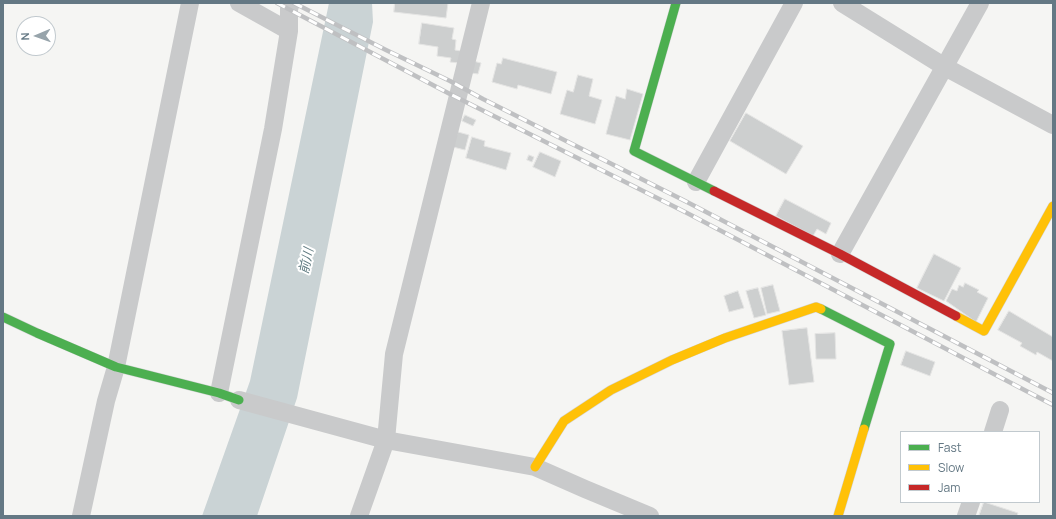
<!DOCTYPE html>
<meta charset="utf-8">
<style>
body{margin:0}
#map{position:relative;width:1056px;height:519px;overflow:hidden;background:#f5f5f3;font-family:Manrope,sans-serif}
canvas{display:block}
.frame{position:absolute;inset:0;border:4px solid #647884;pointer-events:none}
.legend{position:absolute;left:900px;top:431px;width:140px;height:72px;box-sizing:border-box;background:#fff;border:1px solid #c1c9ce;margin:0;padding:5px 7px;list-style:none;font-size:12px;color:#647884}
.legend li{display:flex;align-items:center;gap:8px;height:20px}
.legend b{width:20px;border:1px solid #c1c9ce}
.north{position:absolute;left:16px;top:16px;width:40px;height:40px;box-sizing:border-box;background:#fff;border:1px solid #c1c9ce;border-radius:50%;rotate:268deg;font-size:11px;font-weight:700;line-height:16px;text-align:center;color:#647884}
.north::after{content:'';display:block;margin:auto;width:14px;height:18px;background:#97a4ab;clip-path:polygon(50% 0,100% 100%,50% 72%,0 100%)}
</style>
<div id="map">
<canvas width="1056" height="519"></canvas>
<div class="frame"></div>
<ul class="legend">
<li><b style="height:5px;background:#4caf50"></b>Fast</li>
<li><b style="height:5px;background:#ffc107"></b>Slow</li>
<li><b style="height:5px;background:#c62828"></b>Jam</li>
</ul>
<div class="north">N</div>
</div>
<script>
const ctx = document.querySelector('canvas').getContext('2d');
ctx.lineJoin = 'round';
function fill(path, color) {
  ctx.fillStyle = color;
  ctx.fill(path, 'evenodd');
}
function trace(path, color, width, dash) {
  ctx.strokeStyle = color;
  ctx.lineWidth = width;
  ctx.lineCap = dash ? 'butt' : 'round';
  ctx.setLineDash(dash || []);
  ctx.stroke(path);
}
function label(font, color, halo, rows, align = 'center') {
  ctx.font = font + ' Manrope,"Noto Sans JP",sans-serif';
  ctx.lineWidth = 4;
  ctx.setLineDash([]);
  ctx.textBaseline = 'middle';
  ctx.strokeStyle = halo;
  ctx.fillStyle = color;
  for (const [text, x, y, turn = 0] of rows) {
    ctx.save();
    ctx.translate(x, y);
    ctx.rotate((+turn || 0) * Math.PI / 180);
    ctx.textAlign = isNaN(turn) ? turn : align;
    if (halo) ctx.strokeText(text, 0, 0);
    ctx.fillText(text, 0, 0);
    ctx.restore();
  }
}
const water = new Path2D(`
 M329,3h43l1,19 -76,376 -40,118h-55l48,-135z`);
const building = new Path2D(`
 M395,3h53l-2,15 -52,-6z
 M422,23l32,5 -2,11 4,1 -1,10 6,1 -2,12 -9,-1 1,-4 -14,-2 1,-9 -19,-3z
 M503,58l54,14 -6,22 -33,-9 -1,4 -25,-7 5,-19 4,1z
 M473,61l8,2 -3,11 -7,-1z
 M578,75l15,4 -4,17 13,4 -7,24 -35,-10 7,-24 6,2z
 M627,89l16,5 -13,46 -24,-6 10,-38 9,3z
 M746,113l57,33 -17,28 -56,-33z
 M465,115l11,5 -3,6 -11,-5z
 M458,132l11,3 -4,15 -12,-3z
 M472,137l13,4 -1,5 27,7 -5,17 -40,-12z
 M540,152l21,9 -6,16 -22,-10z
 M529,155l5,2 -2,5 -5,-2z
 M785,199l46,24 -5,11 -9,-5 -4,7 -37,-20z
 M934,254l27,14 -17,33 -27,-13z
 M965,283l14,7 -2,2 11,6 -12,24 -30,-21 6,-12 5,2 2,-6 4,2z
 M773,285l7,26 -13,3 -6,-26z
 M758,288l8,27 -12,3 -8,-27z
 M738,291l6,17 -15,4 -5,-16z
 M1009,311l44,26v24l-16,-9 -1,3 -16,-9 2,-3 -24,-13z
 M807,328l7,54 -25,3 -7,-54z
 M835,333l1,26h-20l-1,-25z
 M906,351l29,11 -5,14 -29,-11z
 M984,502l34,11 -1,3h-38z`);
const street = new Path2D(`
 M239,3l50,28
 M842,3l103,64 108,58
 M696,182l98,-179
 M840,254l140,-251
 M219,393l54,-264 16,-98v-22l2,-6
 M239,400l147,40 149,27 50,22 65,27
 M993,432l7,-22
 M81,516l25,-115 10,-34 74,-364
 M359,516l27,-76 8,-86 87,-351
 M966,516l5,-14`);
const fast = new Path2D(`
 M676,3l-42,148 80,40
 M821,309l69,35 -26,85
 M3,317l34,16 79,34 103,26 20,7`);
const slow = new Path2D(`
 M956,316l28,15 69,-125
 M535,467l29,-46 47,-31 61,-30 53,-22 91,-31 5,2
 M838,516l26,-87`);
const jam = new Path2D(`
 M714,191l126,63 116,62`);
const rail = new Path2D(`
 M277,3l171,90 239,120 366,192
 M294,3l92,47 64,31 33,18 204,103 366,191`);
const waterNames = [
 ["前川",307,261,-78]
];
fill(water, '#cad3d5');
fill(building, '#cdcfcf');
trace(building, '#e4e4e3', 1);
trace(fast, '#d2d3d4', 10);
trace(slow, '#d2d3d4', 10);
trace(jam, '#d2d3d4', 10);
trace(street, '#c9cacb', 18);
trace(fast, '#4caf50', 9);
trace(slow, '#ffc107', 9);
trace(jam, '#c62828', 9);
trace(rail, '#bfc0c2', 4.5);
trace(rail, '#fff', 3, [9]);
label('italic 13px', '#607b81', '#fff', waterNames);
</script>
